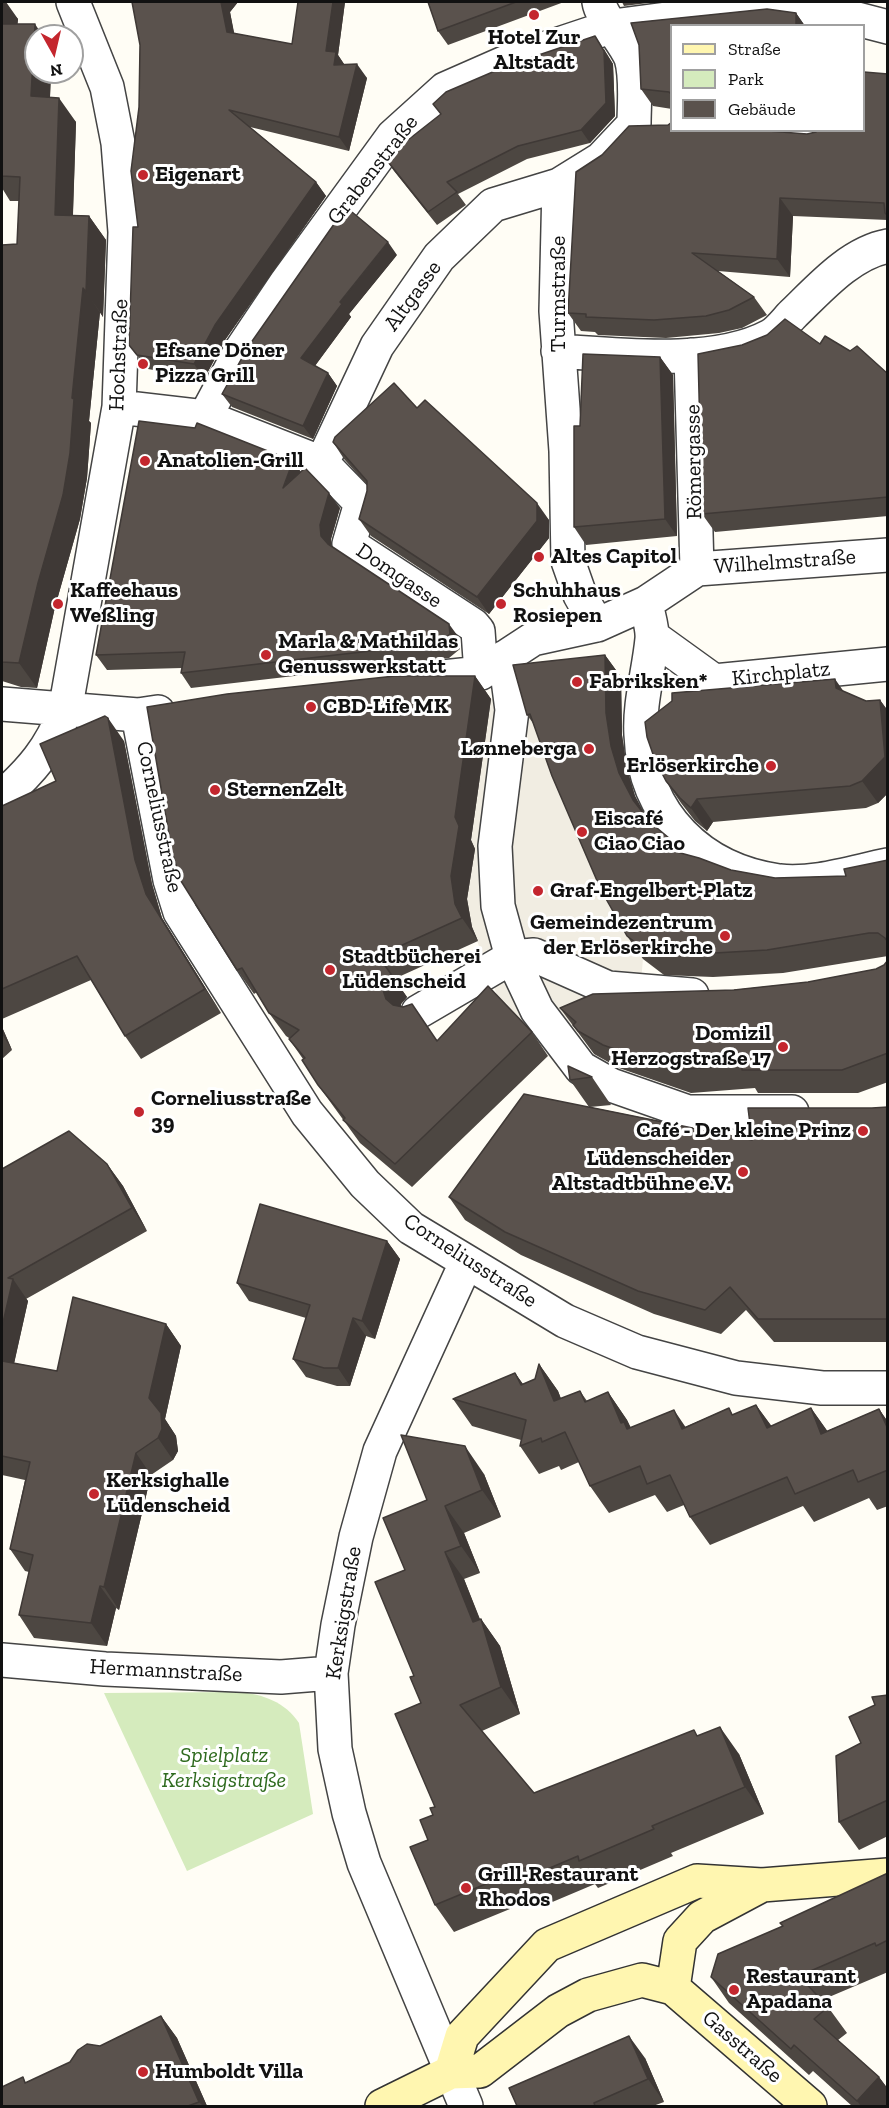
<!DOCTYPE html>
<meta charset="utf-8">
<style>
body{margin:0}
#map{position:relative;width:889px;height:2108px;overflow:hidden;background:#fffdf5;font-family:"Zilla Slab",serif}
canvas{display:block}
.frame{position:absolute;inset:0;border:3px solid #111;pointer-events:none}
.legend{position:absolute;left:670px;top:24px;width:195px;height:108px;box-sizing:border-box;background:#fff;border:2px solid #a0a0a0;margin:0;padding:8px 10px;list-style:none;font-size:18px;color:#111}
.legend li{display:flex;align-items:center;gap:12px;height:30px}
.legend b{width:30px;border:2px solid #a0a0a0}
.north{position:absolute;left:24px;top:24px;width:60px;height:60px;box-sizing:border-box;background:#fff;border:2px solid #a0a0a0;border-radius:50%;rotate:172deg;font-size:16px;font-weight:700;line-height:24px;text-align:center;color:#111}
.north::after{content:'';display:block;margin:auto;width:21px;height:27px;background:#c4262e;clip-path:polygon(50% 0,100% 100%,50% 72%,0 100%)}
</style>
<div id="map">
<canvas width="889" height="2108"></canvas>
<div class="frame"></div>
<ul class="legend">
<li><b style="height:8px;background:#fff6b0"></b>Straße</li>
<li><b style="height:16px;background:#d5ebbd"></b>Park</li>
<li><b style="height:16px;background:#5a524d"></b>Gebäude</li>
</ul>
<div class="north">N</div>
</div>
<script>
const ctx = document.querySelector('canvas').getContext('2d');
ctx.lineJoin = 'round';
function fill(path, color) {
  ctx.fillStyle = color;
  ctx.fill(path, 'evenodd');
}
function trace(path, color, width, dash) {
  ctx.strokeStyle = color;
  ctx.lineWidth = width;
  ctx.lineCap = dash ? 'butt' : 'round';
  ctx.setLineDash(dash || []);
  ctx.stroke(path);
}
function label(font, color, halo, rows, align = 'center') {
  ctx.font = font + ' "Zilla Slab",serif';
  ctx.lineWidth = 6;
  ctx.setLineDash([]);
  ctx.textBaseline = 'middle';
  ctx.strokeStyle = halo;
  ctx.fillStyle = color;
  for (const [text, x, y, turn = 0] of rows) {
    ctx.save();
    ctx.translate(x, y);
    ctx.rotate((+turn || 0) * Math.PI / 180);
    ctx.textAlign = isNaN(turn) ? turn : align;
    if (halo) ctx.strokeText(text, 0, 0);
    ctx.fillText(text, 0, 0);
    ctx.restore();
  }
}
const green = new Path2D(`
 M238,1692c25,2 47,10 61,31l14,91 -126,57 -83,-178z`);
const plaza = new Path2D(`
 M530,692l113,267 -5,55 -58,15 2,20 -11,31 -70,-74 -29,-79 -5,-28 6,-74 18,-126z`);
const street = new Path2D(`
 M771,130l49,3
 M558,351c62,4 156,15 212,-15 8,-4 16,-15 23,-22 26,-25 57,-61 95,-68
 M691,355l6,214
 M119,407l86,10 36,-67 45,-67 107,-147 52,-47 66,-29 102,-34 92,-12 75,-6 77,11 31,8
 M205,417l117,46 39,40 -12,41 124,81 5,6 3,42
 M322,463l55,-117 62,-89 54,-52 66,-20
 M646,603c2,12 7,25 6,36 -3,32 -13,64 -11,96 3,80 60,135 138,146 35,4 74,-9 109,-16
 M597,625l-17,-30 -12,-34 -2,-110 -10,-140 3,-126 42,-26 33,-35c0,-19 3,-47 -3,-66 -7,-17 -30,-41 -32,-56
 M653,637l61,44 174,-17
 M505,657l7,53 -17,136 3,60 14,51 25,53 44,58 30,17 77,27h104
 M405,681l76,-8 52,-34 64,-14 49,-22 51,-34 191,-14
 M2,704l136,11 20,-3
 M138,715l32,165 10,32 127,201 58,71 46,44 154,93 72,31 99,26 86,10h66
 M2,797c30,-27 48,-48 63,-86l54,-304 6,-175 -7,-89 -11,-56 -34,-85
 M418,1012l94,-55 22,-2 74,33 84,7
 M466,1263l-86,188 -24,86 -18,88 -7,48 4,76 14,64 15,50 102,243
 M2,1660l103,9 176,8 50,-4`);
const secondary = new Path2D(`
 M673,1988l7,-47 22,-24 60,-32
 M451,2072l11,-36 85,-91 150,-64 65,4 126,-10
 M382,2106l69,-34 29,-1 78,-60 30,-16 54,-15 31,8 137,118`);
const wall = new Path2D(`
 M2,2l16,17 -1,5 34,48 -1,25 26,25 -3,93 16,1 17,24 -3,77 -3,-5 -11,109 2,2 -4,55 -7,41 -25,88 -18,81 -16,-1 -19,-6v-436l15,-1 2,-43h-9l-8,-13z
 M132,2h106l-8,10 4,22 58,10 6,-42h47l-7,53 6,9 23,14 -18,73 -99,-24 66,55 10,14 -101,144 -21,39 -56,-10 -19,-24 9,-118 2,-182z
 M428,2h136l-116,43 -10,-14z
 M622,2h34l-32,4z
 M767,9l29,4 9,13h-133v83l-19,-3 -12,-17 -2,-44 -8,-22z
 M604,49l9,15 2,52 -25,27 -63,16 -69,35 8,11 -29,20 -43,-54 -9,-13z
 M888,74v146l-95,-4 -3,61 -72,-6 36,26 13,18 -25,13 -23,5 -53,5 -68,-3 -3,-3 -14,-1 -13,-18 104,-183 135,4 9,-2z
 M397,255l-48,59 2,3 -36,49 13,7 9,13 -24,53 -81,-32 -10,-13z
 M820,344l68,30v142l-173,16 -13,-18z
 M660,357l13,18 4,161 -91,9 -12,-18 6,-101z
 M417,408l132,112v18l-60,76 -118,-78 -12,-17 8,-28v-6l-23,-26 -11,-17z
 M301,472l39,36 -9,31v8l129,92v10l-11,9 -258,30 -10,-15 1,-5 -75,2 -11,-15z
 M605,655l16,22 1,58 5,34 8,27 10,19 34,38 52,17 44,8 71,-2 42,-16v96l-105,17 -70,4 -49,-2 -21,-16 -16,-23 -94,-213 -6,-8z
 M475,676l16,23 -20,141 4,9 -8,50 5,28 6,14 -84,38 13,18 -6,7v3l36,33 95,-8 16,24 -136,131 -52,-44 -42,-58 -15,-26 -14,-20v-1l-3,-2 -17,-23 -12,-21 -3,2 -17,-24z
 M843,691l23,10 14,-1 8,11v82l-10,10 -12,5 -153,14 -6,9 -12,-10 -14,-18 -15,-22z
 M124,741l28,143 10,34 59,95 -80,46 -16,-23 -34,-56 -89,39v-213l54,-25z
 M888,960v122l-30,11h-100l-3,-5 -64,5 -72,-25 -25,-14 -34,-46 248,-26 68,-13 8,-4z
 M2,1027l10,23 -10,9z
 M592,1077l19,28 -21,2 162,33 120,-32 16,-1v235h-114l-28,-32 -25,24 -67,-20 -133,-59 -56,-35 -16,-23 140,-90 -19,-27z
 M107,1164l16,22 24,45 -121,68 2,2 -14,62 43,8 109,-47 15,22 -16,73 11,17 2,15 -5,9 -22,15 -32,135 -3,-2 -9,38 -73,-8 -15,-23 10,-43 -4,-1 -15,-22 15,-69 -23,-5v-306z
 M387,1241l13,18 -25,80 -9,-3 -16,50h-13l-31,-9 -13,-18 13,-41 -57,-17 -12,-18z
 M539,1364l19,27 3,8 19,-8 7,10 21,-9 19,28 4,8 54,-1 44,-19 4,7 23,-10 15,21 40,-18 16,23 52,-22 9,13v84l-11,4 -8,-12 -55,24 -11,-16 -93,39 -20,-28 -6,-12 -17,7 -12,-17 -46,18 -19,-27 -11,-24 -18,8 -2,-4 -20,8 -19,-28 1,-6 -49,-14 -19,-27 62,-26 8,11 12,-5z
 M484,1474l17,43 -37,16 16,40 -16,6 16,40h1l19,27 20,68 -38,17 52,62 164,-58 41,19 25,60 -93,39 2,3 -75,32 -3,-4 -45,19 -6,-8 -90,37 -19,-27 -7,-65 7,-33 -14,-104 -7,-27 -9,-106 22,-70z
 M888,1695v141l-29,14 -20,-28 22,-79 14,-38z
 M888,1873v99l-66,28 6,7 19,26 -9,7 41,37 9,12v17h-36l-39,-35 -4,4 -80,-72 -18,-26 72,-51z
 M161,2016l16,22 30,68h-205l21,-29 3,6 44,-21 30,-16z
 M645,2058l19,44 -11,4h-136z`);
const shadedWall = new Path2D(`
 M2,2h4l12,17 -2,30 -14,-22z
 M221,2h17l-8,10 7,35 -10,-15z
 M333,2h12l-7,53 8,12 -12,-2 -8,-14z
 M796,13l9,13h-9z
 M35,24l8,12h-7v36h15l-2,49 -18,-25z
 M595,36l18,28 2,52 -25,27 -9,-13z
 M357,64l10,14 -18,73 -10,-14z
 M59,98l17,24 -4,117 -17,-24z
 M316,182l10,14 -101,144 -21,39 -10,-15 21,-39z
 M780,198l13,18 -3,61 -13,-18z
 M89,216l17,24 -3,77 -17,-25z
 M388,242l9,13 -48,59 2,3 -40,54 -10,-13 39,-56z
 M83,288l17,24 -11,109 2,2 -4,55 -7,41 -25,88 -18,81 -18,-25 53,-265z
 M660,357l13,18 4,161 -12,-17z
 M328,373l9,13 -24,53 -10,-13z
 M293,461l11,15 -21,12z
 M329,493l11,15 -9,31 1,12 -11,-15 -1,-11z
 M537,503l12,17v18l-60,76 -12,-17z
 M449,624l11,15v10l-10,-15z
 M605,655l16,22 1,58 5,34 8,27 14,26 -16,-22 -14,-27 -8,-27 -5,-33z
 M475,676l16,23 -20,141 4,9 -8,50 5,28 6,14 -16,-23 -7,-14 -4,-28 4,-59z
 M835,679l16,23 -15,-14z
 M880,700l8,11v82l-10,10 -16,-22z
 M108,718l16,23 28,143 10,34 59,95 -16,-24 -59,-95 -11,-34z
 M697,799l16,23 -6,9 -16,-23z
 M669,838l16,23 -23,-13z
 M391,974l16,23 -6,7 -2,9 -13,-14 -3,-9 2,-9z
 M2,1027l10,23 -10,-16z
 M107,1164l16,22 24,45 -15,-23z
 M387,1241l13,18 -25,80 -13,-18z
 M13,1279l15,22 -18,81 -8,-12v-43z
 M353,1318l13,18 -16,50 -12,-18z
 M166,1324l15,22 -16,73 11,17 2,15 -5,9 -15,-22 -9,-40z
 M539,1364l19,27 15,38 -19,-28z
 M515,1373l19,27 -13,-15z
 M608,1392l19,28 9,19 -15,-16z
 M756,1405l20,27 -9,-4z
 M811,1408l20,28 -10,-2z
 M879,1409l9,13v6z
 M674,1410l19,28 -11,-9z
 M465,1446l19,28 17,43 -19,-27z
 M136,1453l15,22 -32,135 -15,-23z
 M445,1506l19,27 16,40 -19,-27z
 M445,1552l19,27 19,49 -2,-9 19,27 20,68 -19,-27 -28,-65z
 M100,1586l16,22 -9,38 -16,-23z
 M720,1727l19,27 25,60 -19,-27z
 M161,2016l16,22 30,68h-4l-4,-4z
 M629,2036l16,22 19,44 -16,-23z
 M879,2077l9,12v17h-27l-4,-5z`);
const building = new Path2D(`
 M132,2h89l6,30 65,12 6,-42h35l-7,49 10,1 -2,13 23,-1 -18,73 -110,-27 87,72 -101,143 -21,39 -57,-9 -8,-10 4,-118h5l-7,-56 8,-64 1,-62z
 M428,2h88l-78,29z
 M767,9l29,4v13h-124v69l-3,-3 -28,-3 -2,-44 -8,-22z
 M2,24h33l-4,72 28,2 -4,117 34,1 -3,76 -3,-4 -11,110 2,1 -4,54 -7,42 -25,88 -19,80 -17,-1v-417l15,-1 3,-67 -18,-1z
 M595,36l9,15 2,52 -25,27 -63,16 -71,36 10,10 -29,20 -43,-54 56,-44 -8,-10 13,-12 63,-27z
 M864,72l24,2v142l-3,-3 -1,-10 -104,-5 -3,61 -85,-6 62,44 -25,13 -23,6 -52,4 -68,-3v-3l-18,-1 8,-141 26,-17 27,-29 39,-1 4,-3v8h83l52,4 9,-2 2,-2h46z
 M346,207l42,35 -48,60 2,2 -41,54 27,15 -25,53 -81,-32 26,-47z
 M785,319l35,25 5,-8 25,15 7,-5 31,28v123l-186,17 -4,-160 44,-9 25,-10z
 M583,354l77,3 5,162 -91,8v-101h6z
 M394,383l23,25 8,-8 112,103v18l-60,76 -118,-78 8,-28v-10l-34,-39 2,-5z
 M139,421l56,7 2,-5 96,38 -10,27 22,-20 24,25 -9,32 1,11 7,8 121,80 1,10 -11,9 -258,30 4,-21 -89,3z
 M605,655l1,58 5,33 8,27 14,27 18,23 18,15 -7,10 37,10 32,12 44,8 71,-2 -2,-7 44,-9v82l-3,-4 -7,-5h-9l-102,17 -70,4 -49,-2 -21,-16 -26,-46 -49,-114 -22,-62 -3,1 -14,-50z
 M395,676h80l-20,141 4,9 -8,50 4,28 7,14 -84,38 13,18 -6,7 -2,9 3,9 7,6 10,2 9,-3 25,37 51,-55 44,46 -137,132 -52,-44 2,-2 -27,-33 -16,-25 3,-2 -16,-19 10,-9 -30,-17 -27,-45 -5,2 -56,-89 -9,-29 -25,-145 80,-13z
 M835,679l1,9 30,13 14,-1 5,57 -23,24 -12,5 -153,13 -6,9 -11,-10 -14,-17 -11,-21 -8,-23 -2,-15 27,-21v-8z
 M105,716l3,2 27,142 11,34 59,95 -80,47 -48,-80 -75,33v-183l54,-25 -16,-37z
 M888,960v93l-46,17h-100v-5l-67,5 -72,-25 -25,-14 -5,-6 3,-3 -16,-14 33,-14 141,-4 74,-8 68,-13 8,-4z
 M568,1066l24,11 -22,3z
 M524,1094l228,46 -4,-32h124l16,-1v212h-130l-28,-32 -25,23 -67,-19 -133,-59 -56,-35z
 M69,1131l38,33 25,44 -124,70 5,1 -11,48v-158z
 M260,1204l127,37 -25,80 -9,-3 -15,50h-14l-31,-9 17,-54 -73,-22z
 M73,1297l93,27 -17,74 12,15 1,16 -4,9 -22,15 -32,134 -4,-1 -9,37 -72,-8 14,-60 -23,-6 20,-87 -28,-6v-95l55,10z
 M539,1364l15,37 26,-10 5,11 23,-10 13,31 3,-1 3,7 47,-19 8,19 47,-21 3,7 24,-10 11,23 44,-20 10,26 58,-25 8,18h1v43l-30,12 -5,-12 -58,24 -8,-17 -97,40 -20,-42 -23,9 -7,-18 -50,20 -25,-54 -23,10 -1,-4 -21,8 6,-26 -73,-21 62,-26 6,12 14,-6z
 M401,1435l64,11 17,44 -37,16 16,40 -16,6 28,70 8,-3 20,68 -41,18 74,88 160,-63 3,6 23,-9 25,60 -93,39 2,3 -75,32 -1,-5 -47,20 -4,-9 -92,38 -25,-58 18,-7 -8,-20 13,-5 -3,-7 5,-1 -40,-93 26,-11 -11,-26 4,-1 -39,-94 30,-12 -22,-52 44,-18z
 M888,1695v105l-49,22 -3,-66 25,-13 -12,-26 26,-12 -3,-8z
 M888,1873v67l-12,6 -1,-3 -76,33 29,31 -14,12 65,58 -22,24 -63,-56 -3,4 -80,-72 7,-23 65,-28 -3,-3z
 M161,2016l38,86 -11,4h-186v-19l21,-10 2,6 45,-21 8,-12 9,-6 13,2z
 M629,2036l19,43 -54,24 1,3h-78l-8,-18z`);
const markers = [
 [534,15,6,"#c4262e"],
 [143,175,6,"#c4262e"],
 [143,364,6,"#c4262e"],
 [145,461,6,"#c4262e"],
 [539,557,6,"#c4262e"],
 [58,604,6,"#c4262e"],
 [501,604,6,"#c4262e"],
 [266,655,6,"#c4262e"],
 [577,682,6,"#c4262e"],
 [311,707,6,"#c4262e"],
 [589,749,6,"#c4262e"],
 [771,766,6,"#c4262e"],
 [215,790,6,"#c4262e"],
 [582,832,6,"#c4262e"],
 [538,891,6,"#c4262e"],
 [725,936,6,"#c4262e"],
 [330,970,6,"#c4262e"],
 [783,1047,6,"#c4262e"],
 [139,1112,6,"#c4262e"],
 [863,1131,6,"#c4262e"],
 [743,1172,6,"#c4262e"],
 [94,1494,6,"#c4262e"],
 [466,1888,6,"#c4262e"],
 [734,1990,6,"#c4262e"],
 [143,2072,6,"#c4262e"]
];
const poiNames = [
 ["Hotel Zur",534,38,"center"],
 ["Altstadt",534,63,"center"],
 ["Eigenart",155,175],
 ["Efsane Döner",155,351],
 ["Pizza Grill",155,376],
 ["Anatolien-Grill",157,461],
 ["Altes Capitol",551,557],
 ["Kaffeehaus",70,591],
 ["Weßling",70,616],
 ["Schuhhaus",513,591],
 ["Rosiepen",513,616],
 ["Marla & Mathildas",278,642],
 ["Genusswerkstatt",278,667],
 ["Fabriksken*",589,682],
 ["CBD-Life MK",323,707],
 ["Lønneberga",577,749,"right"],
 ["Erlöserkirche",759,766,"right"],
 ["SternenZelt",227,790],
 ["Eiscafé",594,819],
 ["Ciao Ciao",594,844],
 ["Graf-Engelbert-Platz",550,891],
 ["Gemeindezentrum",713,923,"right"],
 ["der Erlöserkirche",713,948,"right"],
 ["Stadtbücherei",342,957],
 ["Lüdenscheid",342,982],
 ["Domizil",771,1034,"right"],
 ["Herzogstraße 17",771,1059,"right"],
 ["Corneliusstraße",151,1099],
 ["39",151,1124],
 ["Café - Der kleine Prinz",851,1131,"right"],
 ["Lüdenscheider",731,1159,"right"],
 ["Altstadtbühne e.V.",731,1184,"right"],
 ["Kerksighalle",106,1481],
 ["Lüdenscheid",106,1506],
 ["Grill-Restaurant",478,1875],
 ["Rhodos",478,1900],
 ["Restaurant",746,1977],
 ["Apadana",746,2002],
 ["Humboldt Villa",155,2072]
];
const streetNames = [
 ["Grabenstraße",373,170,-52],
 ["Turmstraße",559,294,-90],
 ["Altgasse",413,296,-54],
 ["Hochstraße",119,355,-88],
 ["Römergasse",694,462,-91],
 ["Wilhelmstraße",785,562,-4],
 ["Domgasse",399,576,34],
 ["Kirchplatz",781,674,-6],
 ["Corneliusstraße",159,817,78],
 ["Corneliusstraße",470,1261,33],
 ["Kerksigstraße",344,1613,-81],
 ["Hermannstraße",166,1671,3],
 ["Gasstraße",742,2047,41]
];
const parkNames = [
 ["Spielplatz",224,1756],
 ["Kerksigstraße",224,1781]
];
fill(green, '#d5ebbd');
fill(plaza, '#f1ede2');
trace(street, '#444', 36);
trace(secondary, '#333', 36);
trace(street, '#fff', 33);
trace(secondary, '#fff6b0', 33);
fill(wall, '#4d4742');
fill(shadedWall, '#3f3936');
fill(building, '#5a524d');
trace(building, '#3f3936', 1.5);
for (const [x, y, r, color] of markers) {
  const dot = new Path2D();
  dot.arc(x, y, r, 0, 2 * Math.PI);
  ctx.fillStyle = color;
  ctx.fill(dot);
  trace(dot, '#fff', 2);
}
label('bold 22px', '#111', '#fff', poiNames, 'left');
label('22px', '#111', '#fff', streetNames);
label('italic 22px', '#2f6b1f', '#fff', parkNames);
</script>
